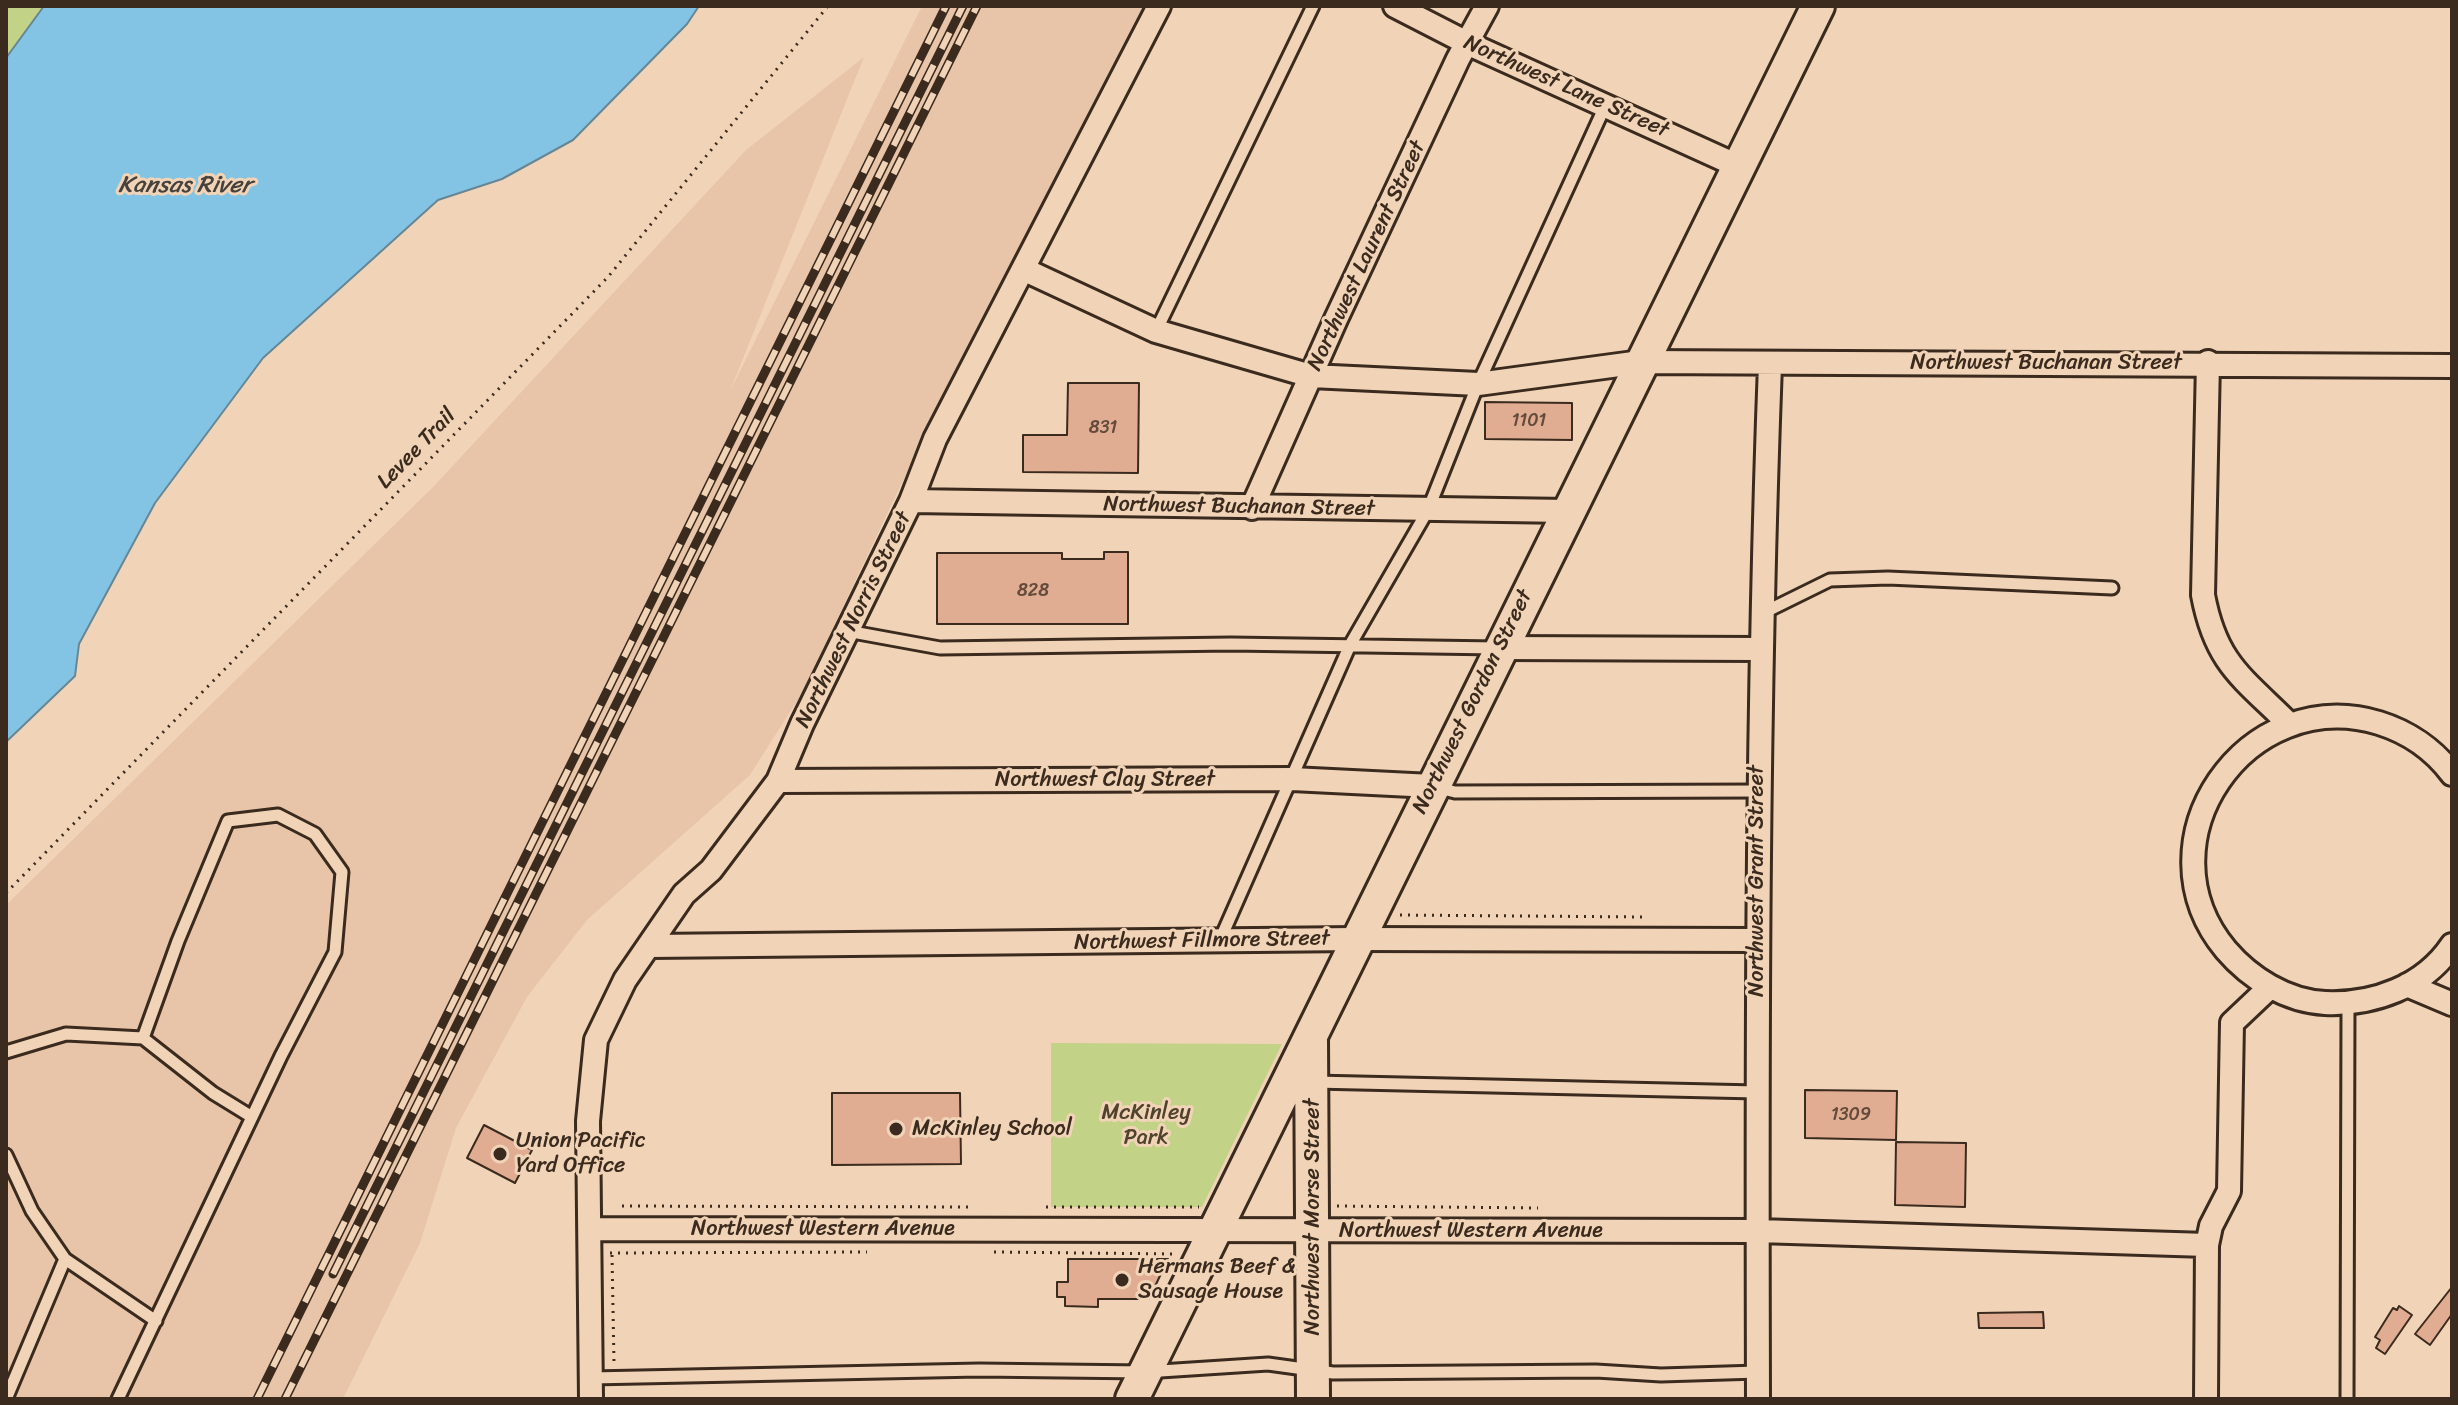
<!DOCTYPE html>
<style>
body{margin:0}
#map{position:relative;width:2458px;height:1405px;overflow:hidden;background:#f1d4b7;font-family:Sriracha,sans-serif}
canvas{display:block}
.frame{position:absolute;inset:0;border:8px solid #3b2a1e;pointer-events:none}
</style>
<div id="map">
<canvas width="2458" height="1405"></canvas>
<div class="frame"></div>
</div>
<script>
const ctx = document.querySelector('canvas').getContext('2d');
ctx.lineJoin = 'round';
function fill(path, color) {
  ctx.fillStyle = color;
  ctx.fill(path, 'evenodd');
}
function trace(path, color, width, dash) {
  ctx.strokeStyle = color;
  ctx.lineWidth = width;
  ctx.lineCap = dash ? 'butt' : 'round';
  ctx.setLineDash(dash || []);
  ctx.stroke(path);
}
function label(font, color, halo, rows, align = 'center') {
  ctx.font = font + ' Sriracha,sans-serif';
  ctx.lineWidth = 6;
  ctx.setLineDash([]);
  ctx.textBaseline = 'middle';
  ctx.strokeStyle = halo;
  ctx.fillStyle = color;
  for (const [text, x, y, turn = 0] of rows) {
    ctx.save();
    ctx.translate(x, y);
    ctx.rotate((+turn || 0) * Math.PI / 180);
    ctx.textAlign = isNaN(turn) ? turn : align;
    if (halo) ctx.strokeText(text, 0, 0);
    ctx.fillText(text, 0, 0);
    ctx.restore();
  }
}
const built = new Path2D(`
 M922,6h223l-208,403 -135,284 -52,82 -163,145 -60,77 -71,131 -36,115 -77,156h-337v-494l427,-418 313,-337 118,-93 -134,334z`);
const green = new Path2D(`
 M6,6h38l-38,52z
 M1051,1043l231,1 -80,163h-151z`);
const water = new Path2D(`
 M44,6h655l-12,18 -114,116 -71,39 -64,21 -175,158 -108,145 -76,141 -4,32 -69,66v-684z`);
const building = new Path2D(`
 M1068,383h71l-1,90 -115,-1v-37h44z
 M1485,402l87,1v37l-87,-1z
 M1104,552h24v72h-191v-71h125v6h42z
 M1805,1090l92,1 -1,49 -91,-2z
 M832,1093h128l1,71 -129,1z
 M484,1125l48,25 -17,33 -48,-25z
 M1896,1142l70,1 -1,64 -70,-2z
 M1068,1259h100l-19,40h-51v8l-33,-1v-9h-8v-15h11z
 M2452,1287v27l-22,31 -15,-11z
 M2399,1306l13,9 -27,39 -9,-6 4,-8 -5,-3 18,-29 4,2z
 M2043,1312l1,16h-65l-1,-15z`);
const path = new Path2D(`
 M6,893l602,-616 220,-271
 M1400,915l245,2
 M622,1206l349,1
 M1337,1206l201,2
 M1046,1207h153
 M994,1252l181,2
 M610,1253l257,-1
 M612,1255l2,108`);
const lane = new Path2D(`
 M1156,331l157,-325
 M1761,614l69,-34 58,-2 224,10
 M847,631l93,17 291,-4 266,4
 M1435,787l20,5 303,-1
 M1220,940l130,-295 78,-135 50,-126 128,-280
 M6,1052l60,-18 77,4
 M1314,1082l443,10
 M6,1155l26,56 33,48 91,62
 M591,1378l388,-8 166,2 123,-8 65,9 263,-2 65,4 97,-3
 M6,1399l59,-140
 M118,1399l163,-343 54,-104 7,-80 -27,-38 -37,-19 -50,6 -50,120 -35,97 70,55 39,24
 M2347,1399l1,-396`);
const street = new Path2D(`
 M1395,6l74,38 269,122
 M1025,270l131,61 155,45 167,8 163,-22 811,4
 M2208,362l-5,233c13,69 40,83 86,129
 M911,501l657,10
 M1252,508l84,-189 122,-260 29,-53
 M1500,648l259,1
 M2452,774c-18,-24 -44,-42 -73,-51 -133,-40 -243,119 -153,227 24,28 60,51 99,53 48,2 99,-16 127,-58
 M778,781l514,-2 140,7
 M649,946l707,-7 400,1
 M2407,985l45,19
 M591,1229l1167,2 449,14
 M591,1399l-3,-278 8,-81 29,-60 59,-86 27,-24 67,-89 24,-57 109,-223 24,-62 224,-433
 M1758,1399c-1,-345 -1,-690 12,-1035
 M2206,1399l1,-154 4,-19 18,-35 3,-168 38,-36`);
const secondary = new Path2D(`
 M1311,1038l2,361
 M1132,1399l686,-1393`);
const rail = new Path2D(`
 M333,1274l630,-1268
 M257,1399l689,-1393
 M285,1399l692,-1393`);
const markers = [
 [896,1129,8,"#3b2a1e"],
 [500,1154,8,"#3b2a1e"],
 [1122,1280,8,"#3b2a1e"]
];
const numberNames = [
 ["1101",1529,421],
 ["831",1103,428],
 ["828",1033,591],
 ["1309",1851,1115]
];
const streetNames = [
 ["Northwest Lane Street",1566,87,24],
 ["Northwest Laurent Street",1367,256,-65],
 ["Northwest Buchanan Street",2046,363],
 ["Levee Trail",417,449,-46],
 ["Northwest Buchanan Street",1239,507,1],
 ["Northwest Norris Street",854,620,-64],
 ["Northwest Gordon Street",1473,702,-64],
 ["Northwest Clay Street",1105,780],
 ["Northwest Grant Street",1757,881,-90],
 ["Northwest Fillmore Street",1202,941,-1],
 ["Northwest Morse Street",1313,1217,-90],
 ["Northwest Western Avenue",823,1229],
 ["Northwest Western Avenue",1471,1231]
];
const parkNames = [
 ["McKinley",1146,1113],
 ["Park",1146,1138]
];
const poiNames = [
 ["McKinley School",912,1129],
 ["Union Pacific",516,1141],
 ["Yard Office",516,1166],
 ["Hermans Beef &",1138,1267],
 ["Sausage House",1138,1292]
];
const waterNames = [
 ["Kansas River",185,186]
];
fill(built, '#e8c5a9');
fill(green, '#c2d287');
fill(water, '#83c4e4');
trace(water, '#668695', 2);
fill(building, '#e0ad93');
trace(building, '#3b2a1e', 2);
trace(lane, '#3b2a1e', 17);
trace(street, '#3b2a1e', 28);
trace(secondary, '#3b2a1e', 38);
trace(path, '#3b2a1e', 3, [2, 6]);
trace(lane, '#f1d4b7', 11);
trace(street, '#f1d4b7', 22);
trace(secondary, '#f1d4b7', 32);
trace(rail, '#3b2a1e', 9);
trace(rail, '#f1d4b7', 6, [18]);
for (const [x, y, r, color] of markers) {
  const dot = new Path2D();
  dot.arc(x, y, r, 0, 2 * Math.PI);
  ctx.fillStyle = color;
  ctx.fill(dot);
  trace(dot, '#f1d4b7', 3);
}
label('18px', '#644b3b', null, numberNames);
label('22px', '#3b2a1e', '#f1d4b7', streetNames);
label('22px', '#4f432e', '#f1d4b7', parkNames);
label('22px', '#3b2a1e', '#f1d4b7', poiNames, 'left');
label('italic 24px', '#46413c', '#f1d4b7', waterNames);
</script>
